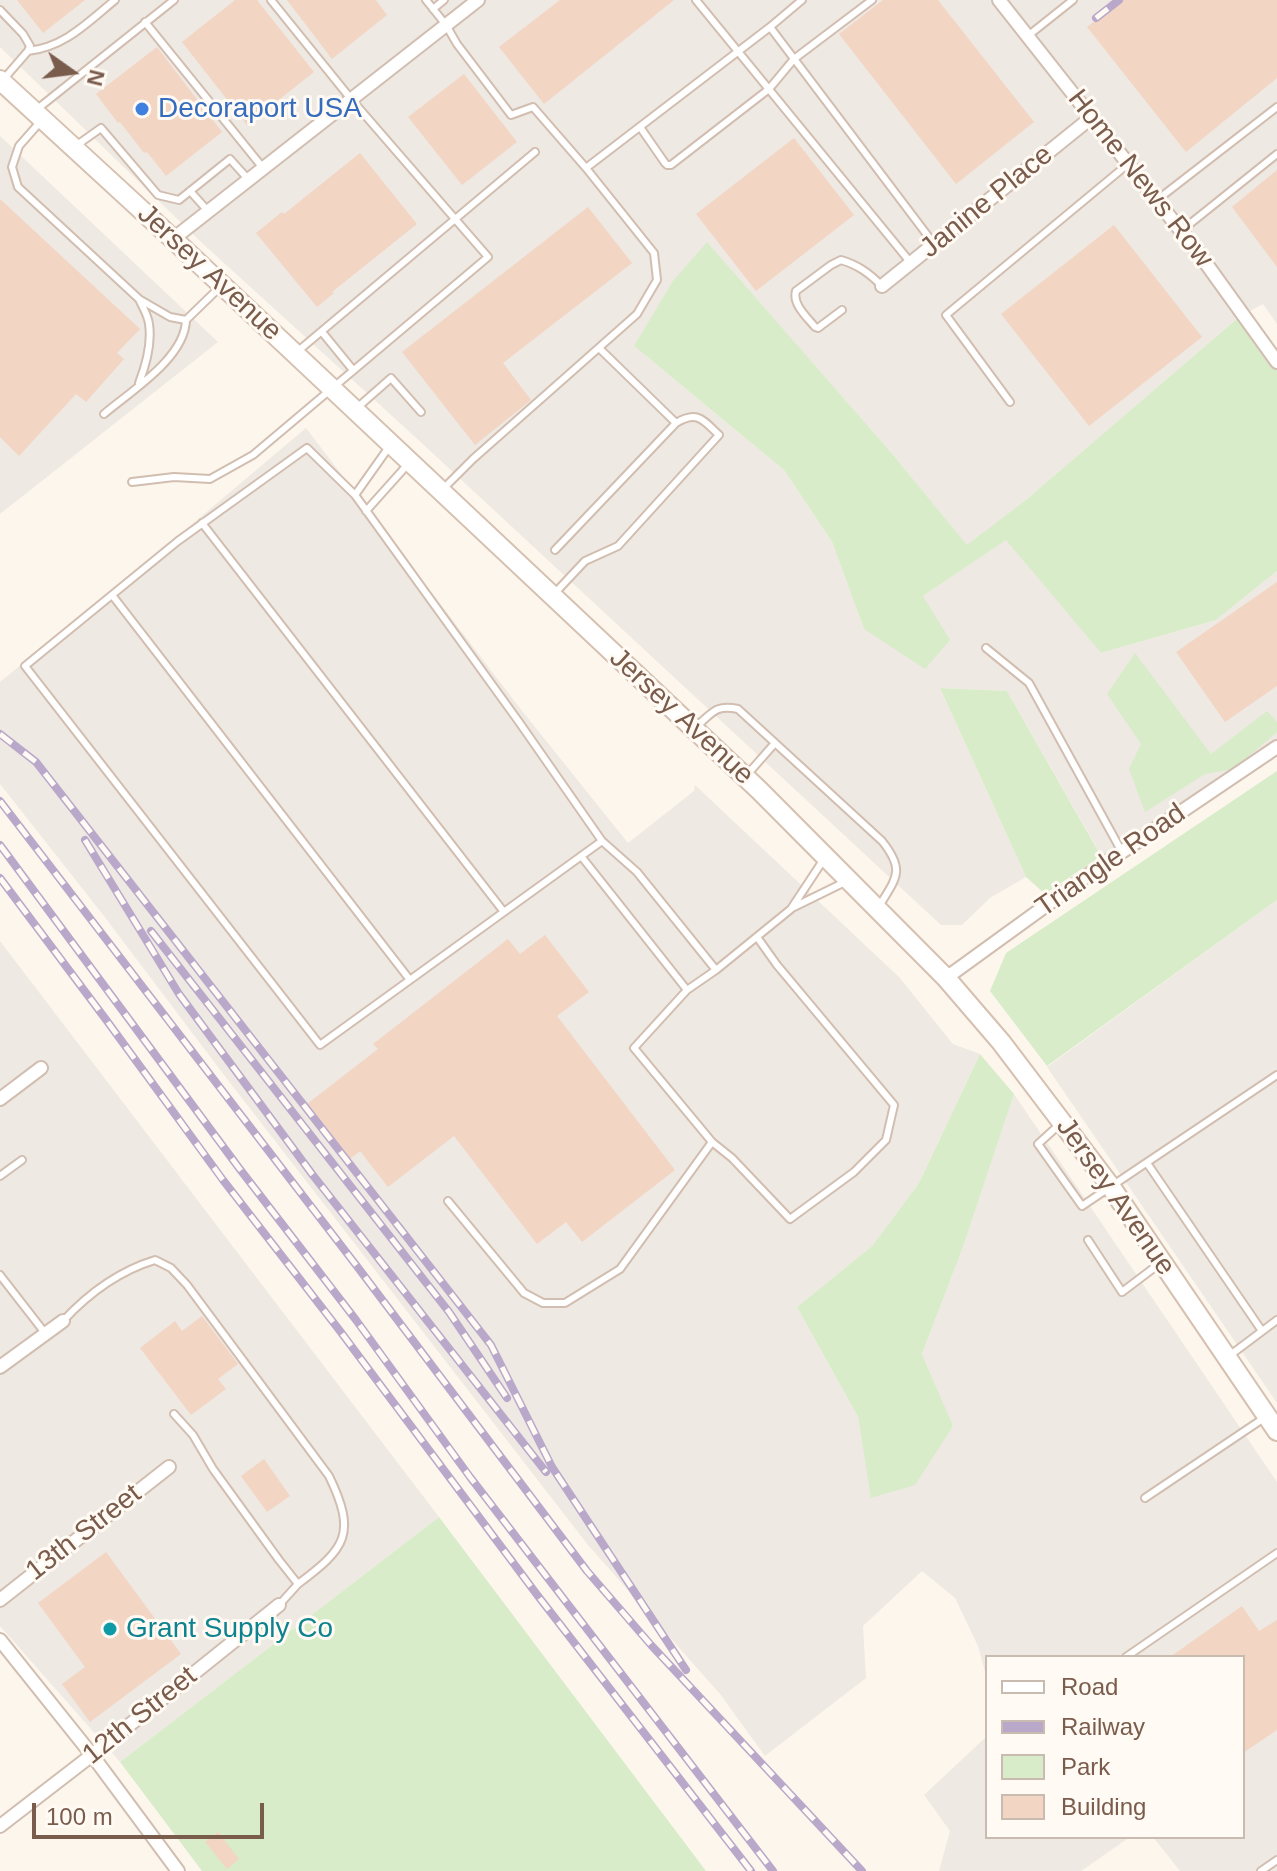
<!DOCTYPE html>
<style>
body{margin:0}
#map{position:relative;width:1277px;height:1871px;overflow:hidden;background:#fdf6ec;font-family:Arial,sans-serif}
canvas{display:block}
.legend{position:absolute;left:985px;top:1655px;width:260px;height:184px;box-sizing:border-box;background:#fffaf3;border:2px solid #cabbb1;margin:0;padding:10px 14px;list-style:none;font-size:24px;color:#7a5c4d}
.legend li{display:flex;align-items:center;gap:16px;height:40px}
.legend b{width:40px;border:2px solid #cabbb1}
.north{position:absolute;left:32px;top:32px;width:80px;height:80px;-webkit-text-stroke:6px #fffaf3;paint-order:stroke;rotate:104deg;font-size:22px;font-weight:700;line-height:32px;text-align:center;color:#7a5c4d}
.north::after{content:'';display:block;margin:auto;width:28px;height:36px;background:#7a5c4d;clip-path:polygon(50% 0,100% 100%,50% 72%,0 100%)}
.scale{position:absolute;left:32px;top:1803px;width:232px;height:36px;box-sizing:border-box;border:4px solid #7a5c4d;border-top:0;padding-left:10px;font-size:24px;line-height:28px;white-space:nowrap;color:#7a5c4d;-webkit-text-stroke:6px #fffaf3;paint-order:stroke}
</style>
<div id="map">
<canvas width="1277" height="1871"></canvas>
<ul class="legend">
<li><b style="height:10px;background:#fff"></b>Road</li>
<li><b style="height:10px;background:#b9a8c9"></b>Railway</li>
<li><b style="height:22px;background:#d8ecc9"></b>Park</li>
<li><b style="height:22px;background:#f3d5c3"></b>Building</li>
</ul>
<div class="north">N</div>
<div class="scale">100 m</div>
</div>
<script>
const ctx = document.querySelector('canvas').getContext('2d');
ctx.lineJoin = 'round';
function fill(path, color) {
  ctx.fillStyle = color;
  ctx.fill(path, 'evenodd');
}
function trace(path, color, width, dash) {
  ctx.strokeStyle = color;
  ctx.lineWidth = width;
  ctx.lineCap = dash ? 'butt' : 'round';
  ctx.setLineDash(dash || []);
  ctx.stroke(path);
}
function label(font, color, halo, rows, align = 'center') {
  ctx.font = font + ' Arial,sans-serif';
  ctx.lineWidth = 6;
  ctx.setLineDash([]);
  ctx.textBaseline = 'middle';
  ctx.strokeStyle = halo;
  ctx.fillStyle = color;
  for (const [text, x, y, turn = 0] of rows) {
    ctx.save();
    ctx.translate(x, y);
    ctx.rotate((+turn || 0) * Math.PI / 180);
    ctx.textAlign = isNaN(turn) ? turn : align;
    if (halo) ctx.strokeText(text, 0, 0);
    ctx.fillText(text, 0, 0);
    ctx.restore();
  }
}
const industrial = new Path2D(`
 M0,0h1277v324l-14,-20 -24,13 -212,182 -60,47 -78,-96 -182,-207 -73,103 150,124 48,72 32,87 59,-33 84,-57 94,114 115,-33 61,-49v177l-168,121 -102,-178 -67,-3 86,189 -36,21 -28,27h-21l-528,-490 -211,-192 -202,-196z
 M0,136l218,206 -218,172z
 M306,428l213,279 109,136 66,-52 1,-6 204,192 54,67 27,10 -61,129 -47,63 -75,61 61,110 14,81 81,-71 -31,-73 41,-107 51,-153 263,388v389h-97l-27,-34h90v-180h-256v22l-9,-33 -23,-48 -33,-27 -59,55 3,52 -101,78 -45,-62 -132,-149 -364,-470 -120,-159 -104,-132v-102l197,-162z
 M1277,900v503l-230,-336z
 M0,941l439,576 -319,245 -120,-136z
 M987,1736v101h143l-49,34h-142l11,-40 -26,-36z`);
const green = new Path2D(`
 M707,242l182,208 78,95 60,-46 212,-182 38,52v202l-61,49 -115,33 -95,-113 -83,56 27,44 -25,29 -61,-40 -32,-87 -48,-72 -150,-124 39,-65z
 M1135,653l76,101 56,-43 10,11v10l-43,37 -29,5 -60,38 -16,-43 12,-25 -34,-50z
 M940,688l67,3 94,165 -56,38 -19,-17z
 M1277,771v129l-230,166 -57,-75 16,-38z
 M980,1054l34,40 -51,153 -41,107 31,72 -38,59 -44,13 -13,-81 -61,-110 75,-61 47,-63z
 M439,1517l267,354h-504l-82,-109z`);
const building = new Path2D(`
 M17,0h68l-42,33z
 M235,0h22l57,72 -67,53 -65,-83z
 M287,0h89l11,15 -55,44z
 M560,0h114l-130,104 -45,-57z
 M883,0h55l96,122 -78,62 -117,-150z
 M1122,0h155v78l-91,74 -99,-125z
 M157,47l65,85 -56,44 -19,-24 -3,1 -24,-31 -2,1 -22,-29z
 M464,74l53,68 -55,43 -54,-68z
 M794,138l60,77 -98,76 -60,-77z
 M360,153l57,71 -85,68 2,1 -17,14 -61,-74 26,-21 2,2z
 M1277,170v97l-45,-60z
 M0,199l140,130 -23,24 7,6 -38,43 -10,-8 -57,62 -19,-19z
 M588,207l44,56 -129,100 28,37 -56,45 -73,-93z
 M1114,225l88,112 -113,89 -88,-112z
 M1277,582v104l-52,36 -49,-70z
 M545,935l44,57 -32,24 118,154 -93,72 -16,-20 -29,22 -83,-108 -66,51 -28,-36 -10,8 -43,-55 71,-55 -5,-5 135,-105 12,15z
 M202,1316l36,48 -20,15 8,10 -35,26 -51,-67 35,-27 7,10z
 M264,1459l26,37 -23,16 -26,-36z
 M106,1552l75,102 -91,68 -28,-38 23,-17 -47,-64z
 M1242,1606l17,25 18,-11v110l-34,23v-96h-73z
 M218,1832l21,27 -12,10 -22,-27z`);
const lane = new Path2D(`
 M426,0l20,25 11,19 54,71 22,-8 53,61 68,85 3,27 -20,34 -164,145 -30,30
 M696,0l215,263
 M433,9l11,-9
 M0,10l23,24 7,12 -2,5 -26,30
 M145,22l118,146
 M770,27l164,217
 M1029,35l44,-35
 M28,51c37,-4 60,-29 87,-51
 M36,110l138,-110
 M41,121l-22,25 -7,21 6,20 121,112 31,18 16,3 34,-33
 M640,127l25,36 2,2h4l98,-76 25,-30 78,-59
 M77,145l24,-17 57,67 21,5 51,-41 18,20
 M586,168l184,-141 32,-27
 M190,191l18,20
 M1157,200l120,-93
 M1181,231l96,-77
 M842,310l-24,18 -3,-1c-8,-10 -23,-23 -19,-36l35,-26 10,-5c17,5 28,13 41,26
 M322,332l31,38
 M599,348l77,75
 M298,351l237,-199
 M139,383c7,-18 13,-39 10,-59 -1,-9 -7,-18 -10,-25
 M1010,402l-64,-87 182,-151
 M358,407l33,-29 30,34
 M104,414c27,-23 81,-56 82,-94
 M132,482l42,-5 36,2 43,-24 235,-198 -137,-158 -80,-99
 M355,495l-48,-47 -129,93 -153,125 295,379 282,-204 -83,-119 -164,-227 34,-48
 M366,511l43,-48
 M202,523l302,389
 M555,593l30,-32 33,-15 101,-111c-16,-15 -21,-25 -43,-12l-121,127
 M112,595l298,385
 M986,648l43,35 93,169
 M697,726c15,-13 19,-22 41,-17l144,132c24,30 14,37 -4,67
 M746,776l29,-33
 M602,841l35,31 79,98
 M581,856l106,134
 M794,907l51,-25
 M1060,1124l-22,20 44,62 195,-131
 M712,1142l20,16 58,61 64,-47 32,-32 8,-35 -117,-140 -20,-28
 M1147,1163l115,168
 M0,1176l22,-16
 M448,1201l76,92 19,10h22l55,-34 92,-127 -78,-94 53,-58 29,-20 75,-61 33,-50
 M1088,1240l34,52 37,-28
 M0,1275l45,58
 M63,1321c25,-27 56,-50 92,-61l16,8 16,17 142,191c28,58 17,72 -31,108l-19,-24 -66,-91 -20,-34 -19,-21
 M1229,1356l48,-36
 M1145,1498l119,-80
 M279,1605l19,-21
 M1126,1657l151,-104
 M1261,1871l16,-11`);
const street = new Path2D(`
 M999,0l201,255 77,107
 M173,239l305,-239
 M882,286l210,-169
 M946,978l149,-108 182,-123
 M0,1099l41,-31
 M0,1367l63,-46
 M0,1600l169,-133
 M0,1640l92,115 86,116
 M0,1826l92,-71 187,-150`);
const secondary = new Path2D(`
 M0,80l173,159 586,551 187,188 55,64 110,145 166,244`);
const rail = new Path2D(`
 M1096,18l23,-18
 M0,734l36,28 455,583 61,122 134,203
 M0,801l356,464 231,306 64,74 211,226
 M85,840l94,154 133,180 234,298
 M0,845l239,323 117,152 114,157 303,394
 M0,878l107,143 116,159 117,151 198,265 213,275
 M151,931l298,381 58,86`);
const markers = [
 [142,109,8,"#3f7fe0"],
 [110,1629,8,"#0f9aa8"]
];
const shopNames = [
 ["Decoraport USA",158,109]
];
const streetNames = [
 ["Home News Row",1140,179,52],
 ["Janine Place",987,202,-39],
 ["Jersey Avenue",209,273,43],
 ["Jersey Avenue",681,717,43],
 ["Triangle Road",1111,861,-35],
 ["Jersey Avenue",1115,1197,55],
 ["13th Street",84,1533,-38],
 ["12th Street",140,1716,-39]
];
const cultureNames = [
 ["Grant Supply Co",126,1629]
];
fill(industrial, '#efe9e4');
fill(green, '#d8ecc9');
fill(building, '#f3d5c3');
trace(lane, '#d1beb0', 10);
trace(street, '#d1beb0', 16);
trace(secondary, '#d6c0b0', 22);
trace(lane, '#fff', 6);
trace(street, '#fff', 12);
trace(secondary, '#fff', 18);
trace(rail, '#b9a8c9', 8);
trace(rail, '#fffaf3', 5, [15]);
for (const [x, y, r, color] of markers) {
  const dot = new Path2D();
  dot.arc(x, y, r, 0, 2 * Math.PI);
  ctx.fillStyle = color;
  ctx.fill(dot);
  trace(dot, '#fffaf3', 3);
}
label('28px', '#366cbe', '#fffaf3', shopNames, 'left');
label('28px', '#7a5c4d', '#fffaf3', streetNames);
label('28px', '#0d838f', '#fffaf3', cultureNames, 'left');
</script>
